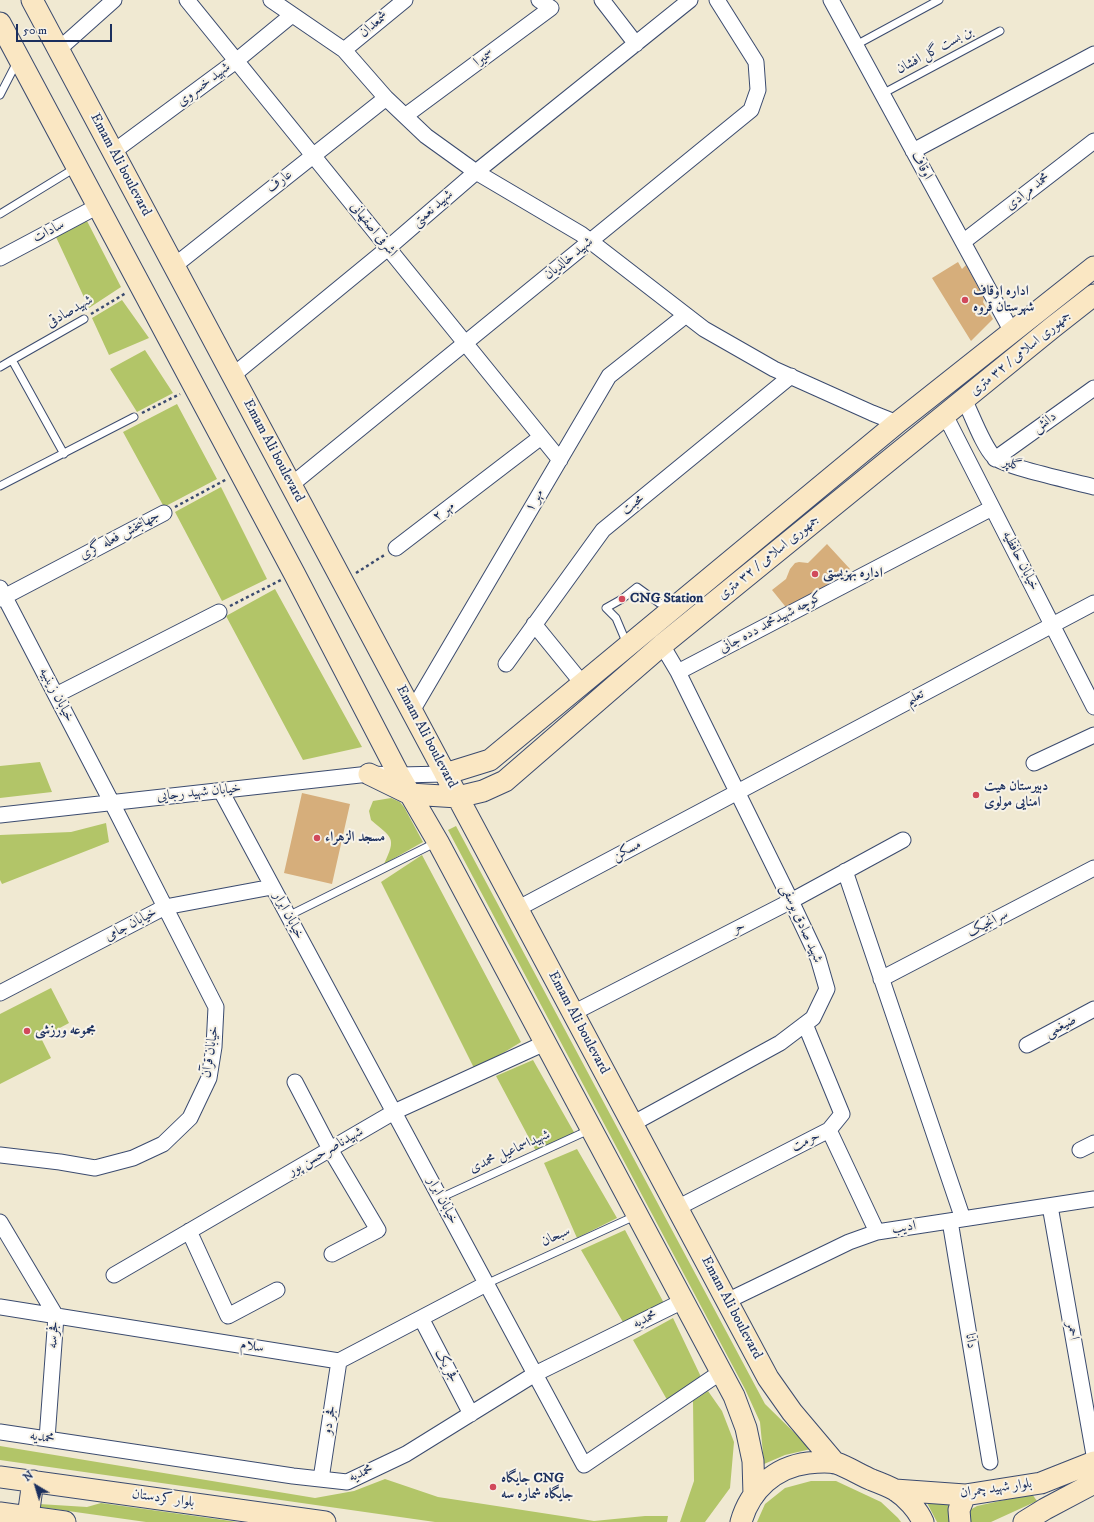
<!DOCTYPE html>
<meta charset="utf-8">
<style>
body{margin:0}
#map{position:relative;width:1094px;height:1522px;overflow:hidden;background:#f0e9d2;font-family:"IM FELL DW Pica",serif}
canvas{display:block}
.north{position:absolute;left:16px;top:1466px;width:40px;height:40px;-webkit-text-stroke:3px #f7f3e8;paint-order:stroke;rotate:322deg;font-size:11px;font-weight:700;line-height:16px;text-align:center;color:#1b2f5e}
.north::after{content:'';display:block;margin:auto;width:14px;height:18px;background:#1b2f5e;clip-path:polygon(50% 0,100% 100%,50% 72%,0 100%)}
.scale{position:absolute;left:16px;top:24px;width:96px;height:18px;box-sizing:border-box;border:2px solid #1b2f5e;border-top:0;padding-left:5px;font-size:12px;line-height:14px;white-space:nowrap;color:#1b2f5e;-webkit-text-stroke:3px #f7f3e8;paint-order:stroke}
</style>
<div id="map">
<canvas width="1094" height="1522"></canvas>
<div class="north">N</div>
<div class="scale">50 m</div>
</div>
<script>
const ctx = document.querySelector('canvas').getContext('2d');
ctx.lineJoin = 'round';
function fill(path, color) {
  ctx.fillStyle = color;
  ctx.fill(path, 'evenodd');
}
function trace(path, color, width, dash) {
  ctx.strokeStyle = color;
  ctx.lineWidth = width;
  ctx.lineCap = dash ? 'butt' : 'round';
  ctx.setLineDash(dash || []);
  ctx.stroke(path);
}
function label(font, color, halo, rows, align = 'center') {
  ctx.font = font + ' "IM FELL DW Pica",Amiri,serif';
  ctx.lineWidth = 4;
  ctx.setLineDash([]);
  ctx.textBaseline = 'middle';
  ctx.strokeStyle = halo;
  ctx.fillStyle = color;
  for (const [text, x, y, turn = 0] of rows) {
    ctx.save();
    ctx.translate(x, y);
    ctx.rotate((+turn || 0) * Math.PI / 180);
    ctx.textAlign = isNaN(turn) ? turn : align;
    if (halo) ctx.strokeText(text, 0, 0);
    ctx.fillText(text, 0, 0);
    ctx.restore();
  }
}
const green = new Path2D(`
 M87,221l34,66 -32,21 -33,-71z
 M122,300l27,38 -40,17 -17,-37z
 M145,350l28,43 -36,19 -27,-43z
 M177,404l40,75 -53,28 -41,-75z
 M221,487l46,92 -45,22 -47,-89z
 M275,589l87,158 -59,13 -77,-144z
 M40,762l12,30 -52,6v-32z
 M391,798l9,4 4,5 19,35 -39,22c13,-27 8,-26 -13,-44l-2,-9 4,-10z
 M106,823l3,19 -107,42 -2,-4v-45l71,-3z
 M456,826l309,578 46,45 -26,6 -21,9 -4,-42 -15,-33 -297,-559z
 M422,855l99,187 -46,28 -94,-188z
 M51,988l18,35 -28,15 10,20 -51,26v-70z
 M533,1060l42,74 -39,17 -40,-75z
 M577,1149l40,69 -40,20 -33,-75z
 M625,1230l41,77 -39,22 -46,-79z
 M673,1318l29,61 -32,26 -37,-65z
 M708,1391l14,20 12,31 -4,46 -25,34h-25l14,-41 -1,-80z
 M0,1446l315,52 39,-7 31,-12 53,18 156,24 51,-5h23l-1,6h-232l-435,-62z
 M811,1481h25l45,21 17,16 3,4h-144l8,-18 20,-16z
 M1032,1494l5,7 -46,21h-23v-11l9,-5z
 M926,1501l28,2 -3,19h-14z
 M101,1503l137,19h-92l-106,-15 -1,-3 48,3z`);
const building = new Path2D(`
 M958,262l4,7 4,-4 18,33 -1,4 10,17 -22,22 -39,-63z
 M827,544l23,25 -61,42 -17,-21 14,-11 4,-10 5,-6 4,-1 9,1z
 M302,793l48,11 -18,80 -48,-11z`);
const path = new Path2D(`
 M91,314l35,-21
 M142,413l38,-19
 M175,507l52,-28
 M356,573l30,-19
 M230,606l51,-26`);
const lane = new Path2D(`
 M856,45l83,-45
 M882,94l118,-63
 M0,95l17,-33
 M0,214l75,-46
 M0,367l12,-7
 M64,454l-52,-94 72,-41
 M0,486l134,-69
 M627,644l-11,-26 -10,-10 16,-9 15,-12 22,16 13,2
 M288,916l149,-74
 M440,1198l149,-68
 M486,1284l149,-68`);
const street = new Path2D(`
 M187,0l373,460
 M271,0l73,50 42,48 40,38 50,36 105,62 123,95 70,40 98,44 25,10
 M602,0l34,44
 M831,0l181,332
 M58,50l56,-50
 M344,50l61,-50
 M405,116l146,-108 -12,-8
 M913,151l181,-97
 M113,152l123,-91 56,-46
 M963,242l131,-101
 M0,258l98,-52
 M174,266l212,-168
 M232,376l156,-128 88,-76 214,-172
 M964,399c8,16 19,47 30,58 10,10 82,25 100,30
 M945,415l149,292
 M995,459l99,-71
 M291,485l460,-375 7,-20 -2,-28 -39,-62
 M396,548l145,-111
 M0,588l112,215 104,204 -2,40 -5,31 -19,40 -27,26 -30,14 -38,10 -35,-6 -60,-7
 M0,599l164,-86
 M534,624l48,59
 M506,664l97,-134 188,-154
 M678,672l314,-164
 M56,695l163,-83
 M412,711l197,-335 77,-61
 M1034,763l60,-28
 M221,791l363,674 137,-93
 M0,815l369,-41 30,1 46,-1
 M845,871l118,348
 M517,909l577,-306
 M881,979l213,-111
 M0,993l165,-86 107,-20
 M573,1013l218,-112 112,-61
 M1027,1045l67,-36
 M295,1082l35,67 48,81 -46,24
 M632,1124l148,-81 33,-25 14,-29 -9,-31 -27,-57 -113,-229 -16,-27
 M829,1130l48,102
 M1080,1150l14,-7
 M1050,1206l44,249
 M677,1208l152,-78 13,-16 -37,-90
 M950,1221l40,241
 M0,1222l56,94 -9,123
 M189,1231l39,85 49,-26
 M114,1275l280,-163 151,-69
 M727,1301l122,-59 28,-10 217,-33
 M0,1307l339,54 147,-77
 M421,1318l50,96
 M0,1432l293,44 54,6 59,-28 129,-80 148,-73
 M321,1479l18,-118`);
const secondary = new Path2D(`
 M32,0l736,1378 24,34 43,51
 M0,23l294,550 105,202 39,67 296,554 12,32 7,33 1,34
 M369,774l41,20 48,3 25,-6 22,-10 157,-136 391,-318 41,-32
 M445,774l45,-14 407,-337 197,-156
 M0,1477l325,45
 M895,1490l70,5 76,-12 53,-21
 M0,1513l65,9
 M28,1517l5,-36
 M741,1522c9,-32 34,-55 67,-59 9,-1 19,-2 28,0 12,4 24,12 36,17 8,3 16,6 23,10 11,7 23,20 28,32
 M960,1522l-1,-12 6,-15
 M1024,1522l21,-13 49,-26`);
const markers = [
 [965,300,4,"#d1495b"],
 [815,574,4,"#d1495b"],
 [622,599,4,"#d1495b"],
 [976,795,4,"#d1495b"],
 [317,838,4,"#d1495b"],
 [27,1031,4,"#d1495b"],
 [493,1487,4,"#d1495b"]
];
const streetNames = [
 ["شمعدان",374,25,-40],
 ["بن بست گل افشان",935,51,-28],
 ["سمیرا",484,58,-37],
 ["شهید خسروی",204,85,-37],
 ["Emam Ali boulevard",120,165,62],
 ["اوقاف",921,166,61],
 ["عارف",280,182,-38],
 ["محمد مرادی",1028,192,-38],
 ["شهید نعمتی",433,209,-41],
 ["اشرفی اصفهانی",373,230,51],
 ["سادات",49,232,-28],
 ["شهید خالدیان",569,259,-39],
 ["شهیدصادقی",70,312,-30],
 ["جمهوری اسلامی / ۳۲ متری",1021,354,-39],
 ["دانش",1045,423,-36],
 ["Emam Ali boulevard",273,451,62],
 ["گلپر",1012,465,19],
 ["مهر ۱",535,501,-59],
 ["محبت",633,505,-39],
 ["مهر ۲",444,512,-37],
 ["جهانبخش فعله گری",120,536,-28],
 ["جمهوری اسلامی / ۳۲ متری",769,558,-39],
 ["خیابان حافظیه",1020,561,63],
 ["کوچه شهیدمحمد دده جانی",771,623,-28],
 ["خیابان زینبیه",56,695,62],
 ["تعلیم",915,698,-28],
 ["Emam Ali boulevard",426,737,62],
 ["خیابان شهید رجایی",199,793,-6],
 ["مسکن",627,851,-28],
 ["خیابان ابرار",288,916,62],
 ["شهید صادق یوسفی",801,924,66],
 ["سرانجیک",988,924,-28],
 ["خیابان جامی",131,925,-28],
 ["حر",739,928,-27],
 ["Emam Ali boulevard",578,1023,62],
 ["ضیغمی",1061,1027,-28],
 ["خیابان قرآن",211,1052,-81],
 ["حرمت",806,1142,-27],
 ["شهیدناصرحسن پور",326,1152,-30],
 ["شهیداسماعیل محمدی",510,1152,-24],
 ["خیابان ابرار",442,1201,62],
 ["ادیب",904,1228,-9],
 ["سبحان",556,1237,-25],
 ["Emam Ali boulevard",731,1308,62],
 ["محمدیه",645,1320,-26],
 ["احمر",1072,1331,80],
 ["فجرسه",54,1335,-87],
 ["دانا",970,1341,81],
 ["سلام",252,1347,9],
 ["فجر یک",446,1366,62],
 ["فجر دو",330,1420,-81],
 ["محمدیه",42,1438,9],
 ["محمدیه",361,1474,-23],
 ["بلوار شهید چمران",996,1489,-8],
 ["بلوار کردستان",163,1499,8]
];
const poiNames = [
 ["اداره اوقاف",973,292],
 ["شهرستان قروه",973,308],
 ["اداره بهزیستی",823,574],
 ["CNG Station",630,599],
 ["دبیرستان هیت",984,787],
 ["امنایی مولوی",984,803],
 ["مسجد الزهراء",325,838],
 ["مجموعه ورزشی",35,1031],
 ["جایگاه CNG",501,1479],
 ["جایگاه شماره سه",501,1495]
];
fill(green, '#b2c568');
fill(building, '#d6ae7b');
trace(lane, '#3b4b6f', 9);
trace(street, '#3b4b6f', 17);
trace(secondary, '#3b4b6f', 23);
trace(path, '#3b4b6f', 2.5, [3, 3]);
trace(lane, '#fff', 7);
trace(street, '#fff', 15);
trace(secondary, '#fae7c3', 21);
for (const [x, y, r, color] of markers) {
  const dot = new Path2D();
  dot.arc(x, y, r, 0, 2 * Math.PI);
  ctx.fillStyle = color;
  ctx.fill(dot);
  trace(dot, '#f7f3e8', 1.5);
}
label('14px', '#1b2f5e', '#f7f3e8', streetNames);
label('bold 14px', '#1b2f5e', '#f7f3e8', poiNames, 'left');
</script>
